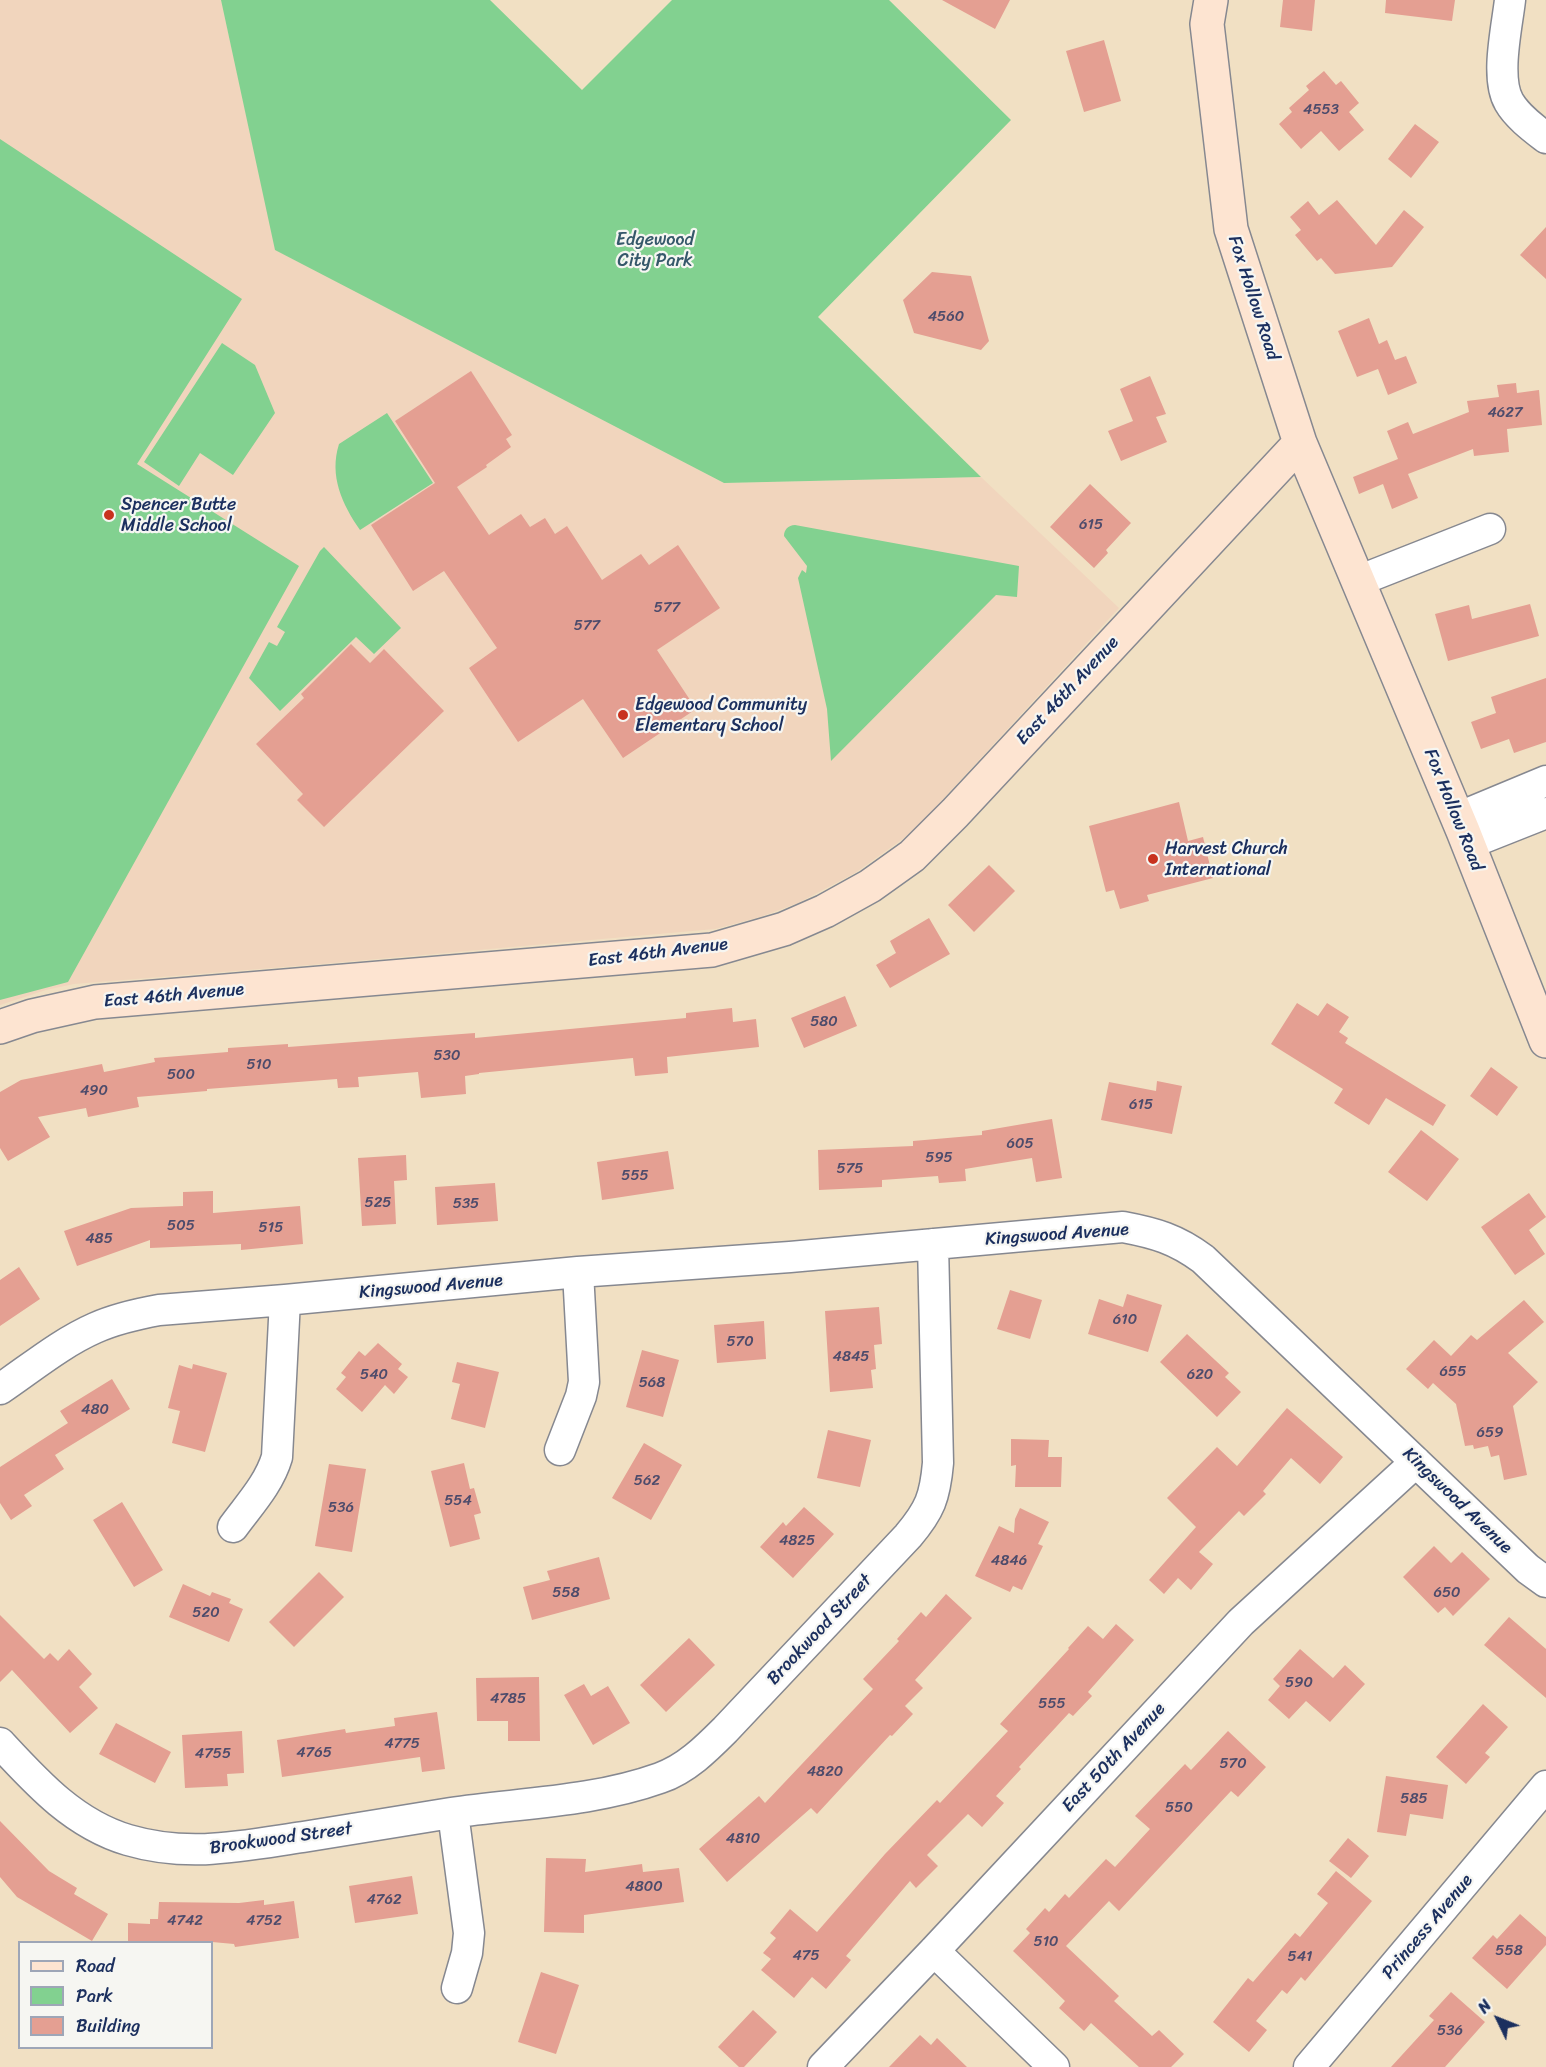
<!DOCTYPE html>
<style>
body{margin:0}
#map{position:relative;width:1546px;height:2067px;overflow:hidden;background:#f1e0c3;font-family:Sriracha,sans-serif}
canvas{display:block}
.legend{position:absolute;left:18px;top:1941px;width:195px;height:108px;box-sizing:border-box;background:#f6f6f2;border:2px solid #9ea6b7;margin:0;padding:8px 10px;list-style:none;font-size:18px;color:#1b2f5e}
.legend li{display:flex;align-items:center;gap:12px;height:30px}
.legend b{width:30px;border:2px solid #9ea6b7}
.north{position:absolute;left:1468px;top:1989px;width:60px;height:60px;-webkit-text-stroke:4px #f6f6f2;paint-order:stroke;rotate:313deg;font-size:16px;font-weight:700;line-height:24px;text-align:center;color:#1b2f5e}
.north::after{content:'';display:block;margin:auto;width:21px;height:27px;background:#1b2f5e;clip-path:polygon(50% 0,100% 100%,50% 72%,0 100%)}
</style>
<div id="map">
<canvas width="1546" height="2067"></canvas>
<ul class="legend">
<li><b style="height:8px;background:#fde4d1"></b>Road</li>
<li><b style="height:16px;background:#82d190"></b>Park</li>
<li><b style="height:16px;background:#e49f92"></b>Building</li>
</ul>
<div class="north">N</div>
</div>
<script>
const ctx = document.querySelector('canvas').getContext('2d');
ctx.lineJoin = 'round';
function fill(path, color) {
  ctx.fillStyle = color;
  ctx.fill(path, 'evenodd');
}
function trace(path, color, width, dash) {
  ctx.strokeStyle = color;
  ctx.lineWidth = width;
  ctx.lineCap = dash ? 'butt' : 'round';
  ctx.setLineDash(dash || []);
  ctx.stroke(path);
}
function label(font, color, halo, rows, align = 'center') {
  ctx.font = font + ' Sriracha,sans-serif';
  ctx.lineWidth = 4.5;
  ctx.setLineDash([]);
  ctx.textBaseline = 'middle';
  ctx.strokeStyle = halo;
  ctx.fillStyle = color;
  for (const [text, x, y, turn = 0] of rows) {
    ctx.save();
    ctx.translate(x, y);
    ctx.rotate((+turn || 0) * Math.PI / 180);
    ctx.textAlign = isNaN(turn) ? turn : align;
    if (halo) ctx.strokeText(text, 0, 0);
    ctx.fillText(text, 0, 0);
    ctx.restore();
  }
}
const built = new Path2D(`
 M0,0h221l55,250 448,233 257,-6 138,131 -196,213 -19,17 -49,35 -57,30 -38,14 -45,12 -394,35 -247,20 -28,6 -46,15z`);
const green = new Path2D(`
 M221,0h269l92,90 90,-90h217l122,120 -193,197 163,160 -257,6 -449,-233z
 M0,139l242,160 -105,165 162,102 -231,416 -68,18z
 M222,343l33,22 20,48 -42,62 -33,-22 -21,33 -35,-24z
 M387,413l46,70 -73,47c-18,-26 -31,-54 -21,-86z
 M795,525l224,41 -2,31 -21,-2 -165,166 -4,-52 -29,-131 4,-8 4,3 1,-7 -23,-30c0,-6 4,-11 11,-11z
 M324,547l77,81 -27,26 -18,-17 -76,74 -31,-33 20,-36 8,4 8,-14 -8,-5 43,-76z`);
const building = new Path2D(`
 M942,0h68l-15,29z
 M1283,0h32l-3,31 -32,-4z
 M1386,0h69l-3,21 -67,-8z
 M1104,40l17,61 -37,11 -18,-61z
 M1324,71l12,14 5,-4 18,22 -10,9 15,18 -25,21 -18,-20 -20,18 -22,-25 13,-12 -3,-4 20,-18 -3,-4z
 M1415,124l24,18 -28,36 -23,-19z
 M1337,200l39,45 28,-35 20,17 -32,40 -57,7 -14,-16 -4,3 -22,-26 6,-5 -11,-13 18,-16 11,14z
 M1546,227v52l-26,-24z
 M932,272l39,4 18,65 -8,9 -67,-17 -11,-33z
 M1369,318l10,26 8,-4 8,20 11,-4 11,27 -29,12 -10,-26 -21,8 -19,-46z
 M471,371l41,64 -6,4 5,8 -25,18 1,2 -30,20 32,48 32,-21 9,13 15,-9 10,16 12,-8 35,54 39,-26 8,11 29,-20 42,63 -63,42 39,59 -73,49 -40,-59 -65,43 -49,-74 28,-20 -53,-77 -31,20 -42,-66 64,-42 -40,-62z
 M1150,376l16,38 -10,3 11,25 -46,19 -13,-30 25,-10 -13,-32z
 M1516,383l1,10 22,-3 3,35 -35,4 2,23 -35,4 -1,-7 -65,25 10,24 -26,11 -9,-25 -24,10 -6,-17 45,-18 -11,-28 21,-9 5,12 56,-22 -2,-11 32,-4 -2,-12z
 M1090,484l41,39 -25,27 2,3 -14,15 -44,-41z
 M1530,604l9,32 -91,25 -13,-47 34,-9 3,14z
 M351,644l19,19 14,-14 60,62 -120,116 -27,-27 6,-6 -47,-50 48,-46 -3,-4z
 M1546,678v64l-32,11 -5,-14 -28,10 -10,-27 25,-9 -5,-16z
 M1179,802l9,39 15,-4 10,41 -66,17 2,6 -29,8 -6,-19 -8,2 -17,-66z
 M989,865l26,26 -41,41 -26,-27z
 M929,918l21,36 -60,34 -14,-23 20,-12 -6,-12z
 M845,996l12,30 -53,22 -13,-30z
 M1297,1003l21,13 9,-13 22,14 -10,15 9,6 -3,5 101,62 -13,21 -47,-28 -17,27 -35,-22 9,-14 -72,-45z
 M732,1008l1,14 23,-3 3,28 -92,10 1,16 -33,3 -2,-18 -154,15v1l-14,2 1,18 -45,4 -3,-26 -60,5 1,10 -21,1 -1,-9 -130,10v2l-70,6 2,10 -51,10 -2,-9 -48,9 12,20 -42,24 -8,-13v-56l21,-12 81,-16 2,8 51,-10 -1,-4 74,-6v-4l60,-4v3l187,-14v5l211,-20v-5z
 M1491,1067l27,20 -21,29 -27,-20z
 M1157,1081l25,5 -10,48 -71,-14 8,-38 47,9z
 M1052,1119l10,59 -26,4 -4,-24 -67,11 1,12 -27,2 -1,-7 -56,4v7l-63,3 -1,-40 95,-4v-5l69,-6v-4z
 M1421,1130l38,29 -32,42 -39,-29z
 M668,1151l6,38 -72,11 -5,-38z
 M406,1155l1,25 -13,1 2,43 -34,2 -4,-68z
 M495,1183l3,38 -61,4 -2,-38z
 M213,1191v22l87,-7 3,38 -62,6v-6l-91,4v-8l-73,26 -13,-35 67,-23 52,-2v-14z
 M1529,1193l17,24 -17,13 16,24 -30,21 -34,-48z
 M19,1267l21,32 -40,27v-46z
 M1010,1290l32,10 -12,39 -33,-10z
 M1127,1294l35,11 -14,47 -60,-18 11,-35 24,8z
 M1524,1300l20,22 -36,31 30,29 -25,24 14,69 -23,5 -5,-25 -8,2 -3,-11 -14,3 -1,-4 -8,1 -9,-42 -23,-21 -5,6 -22,-20 28,-29 17,16 20,-21 6,5z
 M879,1307l3,37 -8,1 2,24 -5,1 2,18 -43,4 -5,-81z
 M764,1321l2,38 -49,4 -3,-38z
 M1187,1334l42,39 -4,4 16,15 -24,25 -57,-55z
 M378,1343l24,21 -4,5 10,8 -14,17 -9,-9 -23,27 -26,-23 10,-12 -5,-4 18,-22 6,5z
 M642,1350l37,10 -16,57 -37,-10z
 M457,1362l42,10 -14,56 -34,-9 9,-35 -8,-2z
 M193,1364l34,9 -22,79 -33,-9 8,-32 -12,-3 11,-43 13,4z
 M112,1379l18,30 -75,46 9,14 -40,26 8,11 -21,14 -11,-17v-36l68,-44 -8,-12z
 M1287,1408l56,49 -23,27 -29,-26 -28,33 3,3 -22,22 -5,-5 -40,41 14,12 -22,26 -13,-12 -14,16 -15,-14 47,-53 -29,-29 50,-51 20,19z
 M828,1430l43,10 -11,47 -43,-9z
 M1011,1439l38,1 -1,17h14l-1,30h-46l1,-22 -5,1z
 M644,1443l38,22 -31,55 -39,-22z
 M464,1463l6,26 4,-1 7,25 -7,2 6,24 -30,8 -19,-76z
 M329,1464l37,5 -14,83 -37,-6z
 M122,1502l41,68 -29,17 -41,-67z
 M804,1507l30,27 -41,44 -33,-31 23,-25 3,4z
 M1020,1508l29,14 -11,22 5,2 -21,44 -9,-4 -3,6 -35,-16 24,-50 15,7 1,-14z
 M1434,1546l17,17 11,-11 28,27 -37,37 -8,-9 -7,6 -35,-36z
 M599,1557l11,42 -78,21 -9,-33 27,-7 -3,-9z
 M319,1572l25,25 -50,50 -25,-25z
 M183,1584l27,12 2,-4 19,7 -2,4 14,6 -14,33 -60,-25z
 M946,1594l26,24 -57,62 8,8 -18,18 8,8 -21,22 -2,-1 -73,79 -6,-6 -84,74 -28,-33 60,-53 6,7 108,-114 -10,-10 36,-38 -2,-2 24,-27 5,5z
 M0,1615l44,44 6,-6 8,8 11,-12 23,25 -13,13 19,21 -28,25 -58,-63 -12,12z
 M1509,1617l37,32v49l-62,-53z
 M1116,1624l18,16 -46,52 4,4 -19,20 -4,-3 -50,54 2,2 -25,27 8,7 -22,24 -14,-13 -41,41 11,11 -22,22 -6,-7 -64,75 5,4 -25,29 -14,-12 -18,21 -33,-28 10,-11 -8,-6 13,-15 -6,-5 20,-24 27,23 68,-78 52,-54 3,3 68,-72 -8,-7 69,-75 -1,-1 20,-22 15,13z
 M689,1638l26,27 -49,47 -26,-27z
 M1300,1649l33,29 12,-13 20,19 -35,38 -24,-21 -17,18 -21,-19 12,-14 -7,-7z
 M539,1677l1,64h-32v-20h-31l-1,-43z
 M584,1684l7,12 17,-10 22,37 -37,22 -29,-50z
 M1483,1704l25,23 -23,26 5,4 -24,27 -30,-27z
 M437,1712l8,57 -23,3 -2,-15 -138,20 -5,-37 68,-11 1,4 49,-7 -1,-8z
 M116,1723l55,29 -16,31 -56,-29z
 M242,1731l2,42 -17,1 1,12 -43,2 -3,-53z
 M1228,1731l38,36 -28,30 -7,-6 -112,120 -10,-10 -43,45 53,50 -5,5 38,35 7,-6 25,24 -13,13h-32l-48,-44 -7,8 -25,-23 6,-7 -52,-50 17,-18 -4,-4 19,-21 4,4 16,-18 4,4 37,-39 9,8 35,-38 -15,-13 50,-52 6,6z
 M1386,1776l62,9 -5,34 -33,-5 -4,22 -29,-4z
 M0,1821l49,50 28,17 -3,6 34,20 -16,27 -75,-44 -17,-20z
 M1348,1838l21,18 -18,22 -22,-17z
 M546,1858l40,1 -1,13 57,-8 1,8 36,-4 5,34 -100,13v18l-40,-1z
 M1336,1871l36,30 -67,80 -4,-4 -14,17 -5,-4 -26,31 11,9 -18,22 -36,-30 35,-44 5,4 42,-49 5,4 28,-34 -11,-9z
 M412,1876l6,38 -63,9 -6,-37z
 M264,1900v5l30,-4 5,37 -64,9 -1,-3 -22,-2h-84v-19l22,1v-5h8l1,-17 80,1z
 M1520,1914l26,23v8l-39,44 -35,-31 21,-23 4,4z
 M541,1972l38,13 -23,69 -38,-12z
 M1451,1992l34,30 -40,45h-54l43,-47 -5,-4z
 M753,2010l24,22 -33,35h-5l-21,-20z
 M920,2035l11,10 6,-7 30,29h-78z`);
const street = new Path2D(`
 M1510,0c-3,27 -15,78 -1,102 8,14 24,26 37,36
 M1358,581l132,-52
 M1457,818l89,-37
 M1468,844l78,-31
 M0,1389c31,-21 61,-46 95,-61 20,-9 42,-14 64,-18l126,-10 293,-28 212,-15 333,-30c32,6 53,12 80,32l325,310 18,13
 M560,1450l21,-54 3,-14 -6,-110
 M233,1527c16,-22 36,-43 44,-70l8,-157
 M0,1743c37,40 74,81 128,97 61,18 114,6 175,-3 49,-8 98,-16 148,-24 69,-10 142,-11 209,-35 26,-9 46,-29 65,-48l183,-194c22,-26 27,-39 30,-73l-5,-219
 M453,1813l16,120 -2,20 -10,35
 M934,1951l120,116
 M823,2067l111,-116 307,-329 175,-160
 M1309,2067l237,-281`);
const secondary = new Path2D(`
 M1211,0l-4,24 24,205 69,214 163,388 83,210
 M0,1027l32,-11 63,-14 617,-52 72,-21 41,-18 45,-25 42,-30 43,-43 345,-370`);
const markers = [
 [109,515,6,"#c8321e"],
 [623,715,6,"#c8321e"],
 [1153,859,6,"#c8321e"]
];
const numberNames = [
 ["4553",1321,110],
 ["4560",946,317],
 ["4627",1505,413],
 ["615",1091,525],
 ["577",667,608],
 ["577",587,626],
 ["580",824,1022],
 ["530",447,1056],
 ["510",259,1065],
 ["500",181,1075],
 ["490",94,1091],
 ["615",1141,1105],
 ["605",1020,1144],
 ["595",939,1158],
 ["575",850,1169],
 ["555",635,1176],
 ["525",378,1203],
 ["535",466,1204],
 ["505",181,1226],
 ["515",271,1228],
 ["485",99,1239],
 ["610",1125,1320],
 ["570",740,1342],
 ["4845",851,1357],
 ["655",1453,1372],
 ["540",374,1375],
 ["620",1200,1375],
 ["568",652,1383],
 ["480",95,1410],
 ["659",1490,1433],
 ["562",647,1481],
 ["554",458,1501],
 ["536",341,1508],
 ["4825",797,1541],
 ["4846",1009,1561],
 ["558",566,1593],
 ["650",1447,1593],
 ["520",206,1613],
 ["590",1299,1683],
 ["4785",508,1699],
 ["555",1052,1704],
 ["4775",402,1744],
 ["4765",314,1753],
 ["4755",213,1754],
 ["570",1233,1764],
 ["4820",825,1772],
 ["585",1414,1799],
 ["550",1179,1808],
 ["4810",743,1839],
 ["4800",644,1887],
 ["4762",384,1900],
 ["4742",185,1921],
 ["4752",264,1921],
 ["510",1046,1942],
 ["558",1509,1951],
 ["475",806,1956],
 ["541",1300,1957],
 ["536",1450,2031]
];
const parkNames = [
 ["Edgewood",655,240],
 ["City Park",655,261]
];
const streetNames = [
 ["Fox Hollow Road",1253,298,72],
 ["East 46th Avenue",1068,691,-47],
 ["Fox Hollow Road",1453,810,68],
 ["East 46th Avenue",658,953,-7],
 ["East 46th Avenue",174,996,-5],
 ["Kingswood Avenue",1057,1235,-4],
 ["Kingswood Avenue",431,1287,-5],
 ["Kingswood Avenue",1457,1501,44],
 ["Brookwood Street",820,1630,-47],
 ["East 50th Avenue",1114,1758,-47],
 ["Brookwood Street",281,1839,-8],
 ["Princess Avenue",1428,1927,-50]
];
const poiNames = [
 ["Spencer Butte",121,505],
 ["Middle School",121,526],
 ["Edgewood Community",635,705],
 ["Elementary School",635,726],
 ["Harvest Church",1165,849],
 ["International",1165,870]
];
fill(built, '#f1d5bd');
fill(green, '#82d190');
fill(building, '#e49f92');
trace(street, '#868890', 33);
trace(secondary, '#868890', 36);
trace(street, '#fff', 30);
trace(secondary, '#fde4d1', 33);
for (const [x, y, r, color] of markers) {
  const dot = new Path2D();
  dot.arc(x, y, r, 0, 2 * Math.PI);
  ctx.fillStyle = color;
  ctx.fill(dot);
  trace(dot, '#f6f6f2', 2);
}
label('15px', '#4d4b6b', null, numberNames);
label('18px', '#35586a', '#f6f6f2', parkNames);
label('18px', '#1b2f5e', '#f6f6f2', streetNames);
label('18px', '#1b2f5e', '#f6f6f2', poiNames, 'left');
</script>
